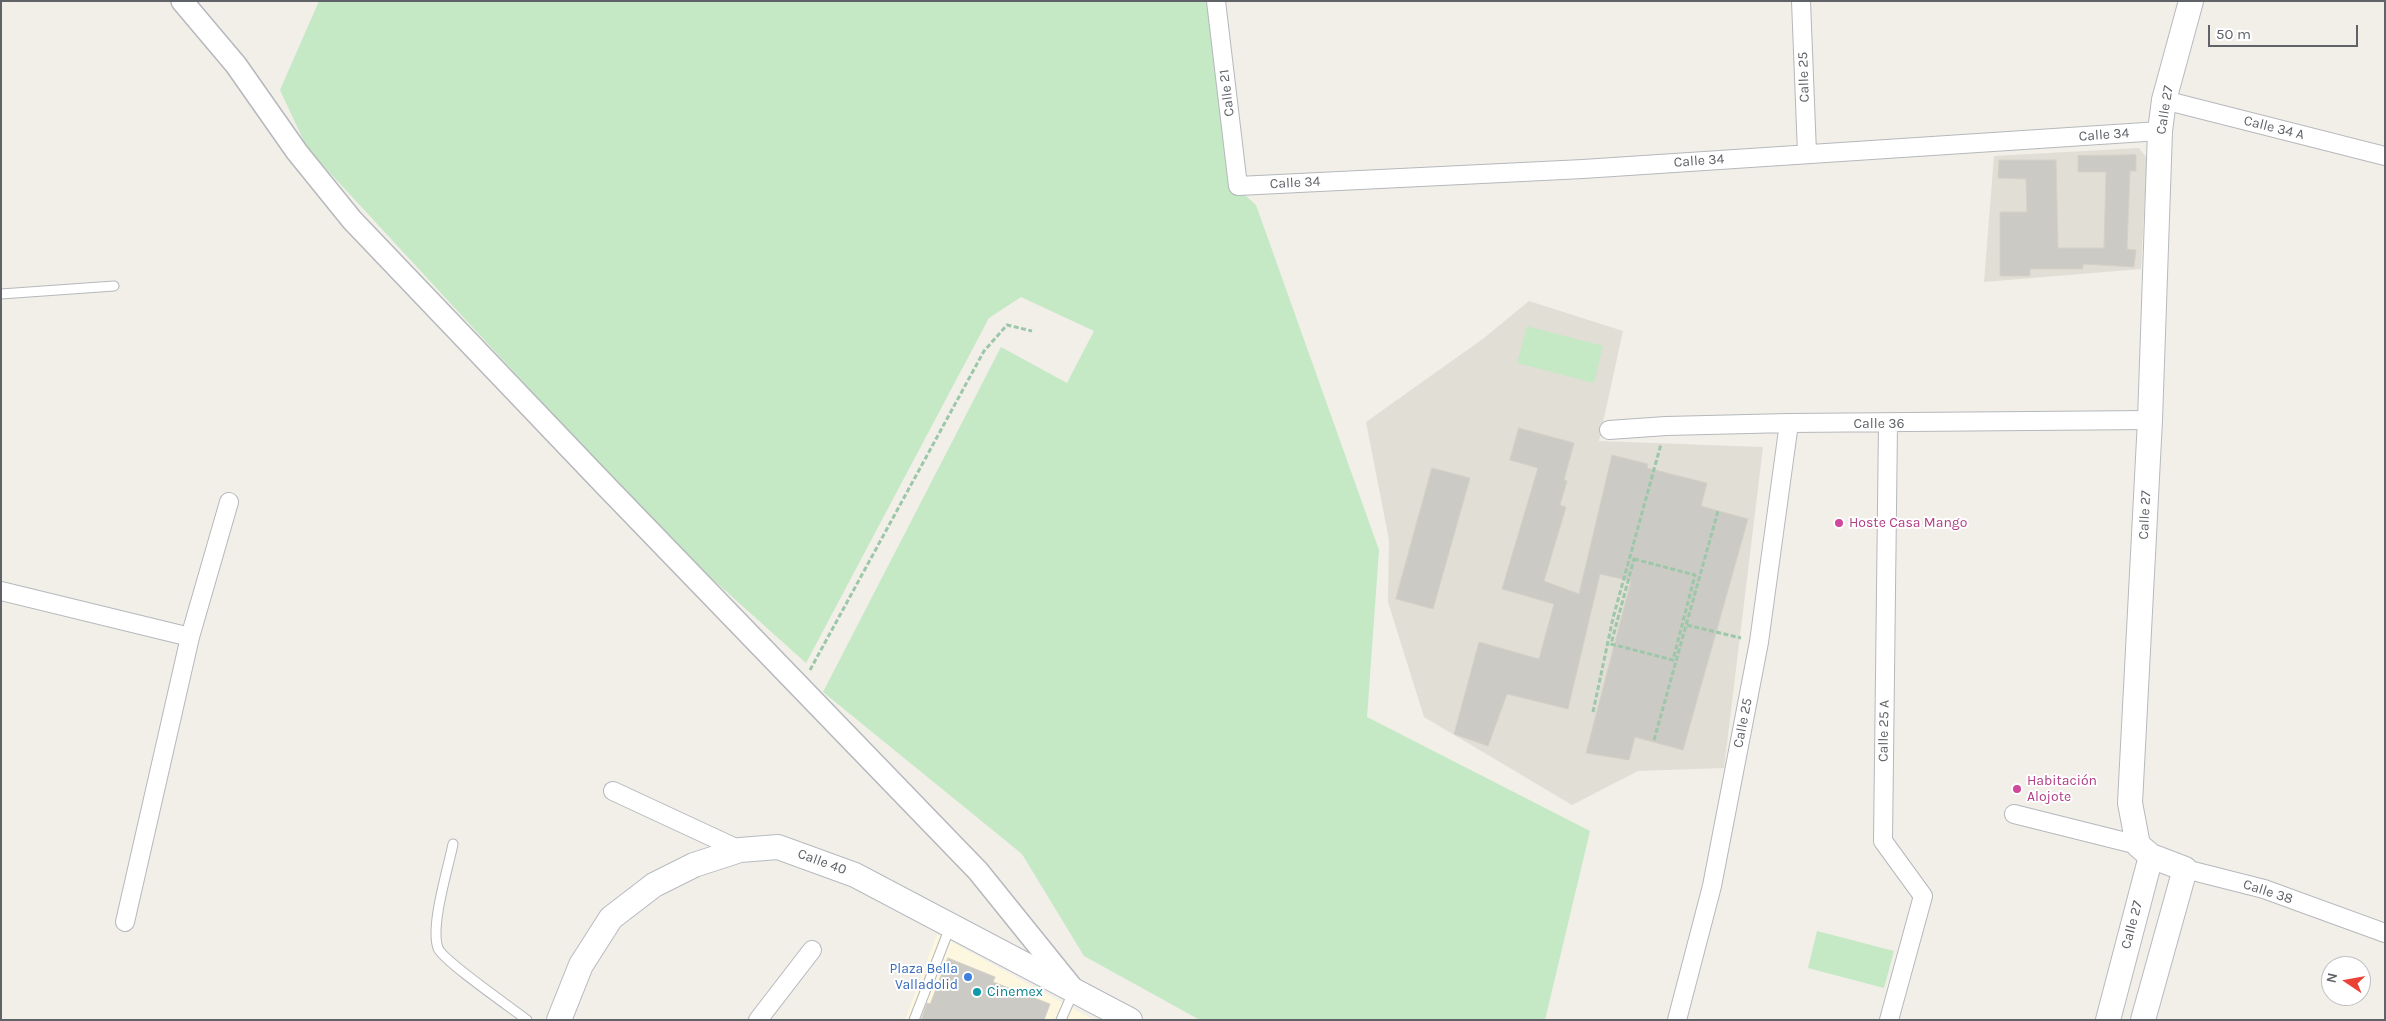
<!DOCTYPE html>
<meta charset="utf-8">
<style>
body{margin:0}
#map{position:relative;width:2386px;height:1021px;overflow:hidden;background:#f1efe8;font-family:Karla,sans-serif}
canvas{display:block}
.frame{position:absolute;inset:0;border:2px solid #5f6368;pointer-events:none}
.north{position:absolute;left:2321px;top:956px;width:50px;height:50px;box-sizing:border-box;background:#fff;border:1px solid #bfc1c3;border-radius:50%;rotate:282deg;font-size:14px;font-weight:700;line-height:20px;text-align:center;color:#5f6368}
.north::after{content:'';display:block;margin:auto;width:18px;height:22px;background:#ea4335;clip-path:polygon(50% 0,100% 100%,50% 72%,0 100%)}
.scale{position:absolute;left:2208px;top:25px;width:150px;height:22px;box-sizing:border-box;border:2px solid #5f6368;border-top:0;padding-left:6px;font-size:15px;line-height:18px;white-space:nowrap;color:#5f6368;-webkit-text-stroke:4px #fff;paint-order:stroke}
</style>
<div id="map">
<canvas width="2386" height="1021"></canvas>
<div class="frame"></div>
<div class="north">N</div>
<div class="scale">50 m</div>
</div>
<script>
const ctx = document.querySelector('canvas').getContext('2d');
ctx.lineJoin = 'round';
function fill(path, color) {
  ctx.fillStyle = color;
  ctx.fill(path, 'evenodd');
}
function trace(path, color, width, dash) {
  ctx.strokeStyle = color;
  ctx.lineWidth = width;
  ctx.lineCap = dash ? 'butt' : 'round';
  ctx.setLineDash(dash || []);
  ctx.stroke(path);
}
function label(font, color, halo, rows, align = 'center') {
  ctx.font = font + ' Karla,sans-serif';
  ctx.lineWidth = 4;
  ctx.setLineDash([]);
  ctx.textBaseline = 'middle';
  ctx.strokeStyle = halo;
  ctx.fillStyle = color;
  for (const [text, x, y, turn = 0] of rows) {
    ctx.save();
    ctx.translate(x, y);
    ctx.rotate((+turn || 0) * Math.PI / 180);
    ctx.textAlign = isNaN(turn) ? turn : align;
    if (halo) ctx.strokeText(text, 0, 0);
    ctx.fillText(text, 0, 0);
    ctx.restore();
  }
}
const commercial = new Path2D(`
 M937,934l157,86h-189z`);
const education = new Path2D(`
 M2139,148l8,10 -6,111 -157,13 10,-126z
 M1529,301l94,30 -24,110 164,6 -39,321 -86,3 -66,34 -148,-88 -36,-115 1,-62 -23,-118 118,-84z`);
const green = new Path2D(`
 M319,1h887l31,187 19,17 123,345 -12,167 223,114 -45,189h-345l-116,-64 -62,-102 -199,-162 178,-345 66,36 27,-52 -73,-34 -32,21 -183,345 -136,-122 -363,-393 -27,-58z
 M1527,326l76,20 -9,37 -77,-20z
 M1817,931l77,20 -10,37 -76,-20z`);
const building = new Path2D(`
 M2136,155v16h-6l-3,78 9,1 -2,17 -51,-3v5h-53v7h-30v-64h27l-1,-33 -28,-1 1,-18h57l2,88h46l2,-76h-28v-16z
 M1519,428l55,15 -10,37 3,1 -7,24 6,2 -22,74 35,13 33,-139 36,9 -1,4 60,15 -6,23 47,13 -65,231 -48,-13 -6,23 -43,-7 45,-172 -31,-7 -32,135 -61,-15 -19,52 -34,-12 25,-92 60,17 15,-55 -52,-15 36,-121 -28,-8z
 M1432,468l38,10 -37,131 -37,-10z
 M948,958l47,19 -2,5 57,22 -6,16h-123l6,-17 3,1z`);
const path = new Path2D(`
 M1634,559l61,16 -22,85 -62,-16z
 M1687,625l54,13
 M810,670l174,-319 23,-26 25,6
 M1593,712l20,-94 48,-174
 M1654,740l64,-229`);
const service = new Path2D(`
 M1,294l113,-8
 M453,844c-5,25 -23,82 -15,104 4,12 75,61 89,72
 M914,1020l36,-93
 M1061,1020l13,-30`);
const minor = new Path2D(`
 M1216,1l22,185 345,-17 577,-38
 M1801,1l6,152
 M2164,100l221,56
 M1888,424l-5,417 40,55 -34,124
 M1609,430l57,-4 123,-3 361,-3
 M1,591l189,46
 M613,791l127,59
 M2014,814l124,31
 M2185,869l79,20 121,44
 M125,922l65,-285 39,-135
 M758,1020l54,-70
 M1677,1020l35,-134 47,-244 30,-219`);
const tertiary = new Path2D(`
 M182,1l54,64 61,87 55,68 252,264 374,387 96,119`);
const secondary = new Path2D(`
 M559,1020l22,-55 30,-47 43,-33 40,-20 46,-15 38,-3 77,28 275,145
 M2108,1020l43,-164
 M2143,1020l42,-151 -34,-13 -13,-11 -8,-42 20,-383 10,-289 4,-31 27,-99`);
const markers = [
 [1839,523,5,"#d1479c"],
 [2017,789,5,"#d1479c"],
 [968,977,5,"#3f7fe0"],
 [977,992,5,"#0f9aa8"]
];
const streetNames = [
 ["Calle 25",1804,77,-92],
 ["Calle 21",1227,93,-97],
 ["Calle 27",2165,110,-81],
 ["Calle 34 A",2274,128,14],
 ["Calle 34",2104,135,-4],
 ["Calle 34",1699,161,-4],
 ["Calle 34",1295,183,-3],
 ["Calle 36",1879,424],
 ["Calle 27",2145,515,-87],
 ["Calle 25",1743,723,-79],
 ["Calle 25 A",1884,731,-89],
 ["Calle 40",822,862,20],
 ["Calle 38",2268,892,18],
 ["Calle 27",2132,925,-75]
];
const hotelNames = [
 ["Hoste Casa Mango",1849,523],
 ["Habitación",2027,781],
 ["Alojote",2027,797]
];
const shopNames = [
 ["Plaza Bella",958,969],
 ["Valladolid",958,985]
];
const cultureNames = [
 ["Cinemex",987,992]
];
fill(commercial, '#fef7e0');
fill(education, '#e1ded6');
fill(green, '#c5e8c5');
fill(building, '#cccac5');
trace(building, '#d6d1c6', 1);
trace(service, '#b5b8bc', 11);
trace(minor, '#b5b8bc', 20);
trace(tertiary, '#b5b8bc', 24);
trace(secondary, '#b6babf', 26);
trace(path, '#9cc7a9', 3, [5, 2.5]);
trace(service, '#fff', 9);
trace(minor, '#fff', 18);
trace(tertiary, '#fff', 21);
trace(secondary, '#fff', 24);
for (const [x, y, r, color] of markers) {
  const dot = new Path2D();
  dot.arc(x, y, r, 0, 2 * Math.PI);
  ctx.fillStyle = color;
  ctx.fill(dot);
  trace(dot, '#fff', 2);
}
label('14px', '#5f6368', '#fff', streetNames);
label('14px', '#b23c85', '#fff', hotelNames, 'left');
label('14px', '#366cbe', '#fff', shopNames, 'right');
label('14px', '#0d838f', '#fff', cultureNames, 'left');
</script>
